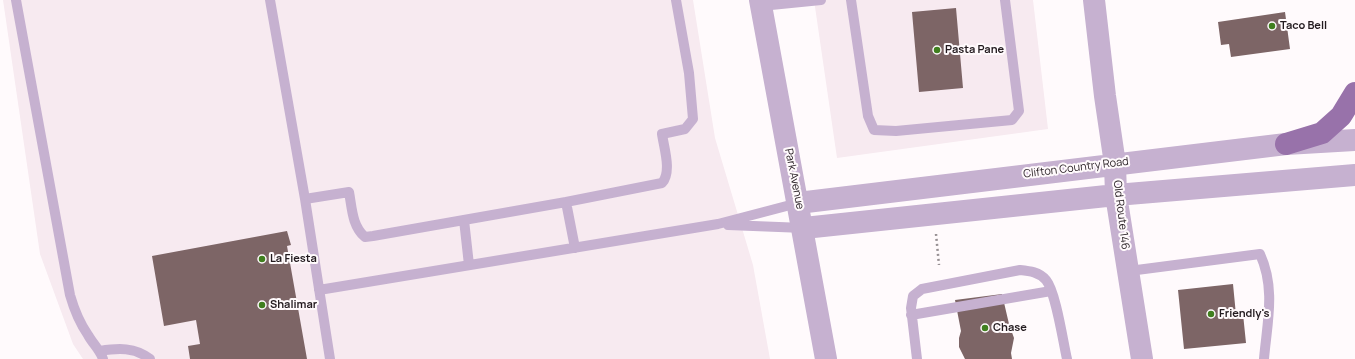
<!DOCTYPE html>
<style>
body{margin:0}
canvas{display:block;background:#fffafc}
</style>
<canvas width="1355" height="359"></canvas>
<script>
const ctx = document.querySelector('canvas').getContext('2d');
ctx.lineJoin = 'round';
function fill(path, color) {
  ctx.fillStyle = color;
  ctx.fill(path, 'evenodd');
}
function trace(path, color, width, dash) {
  ctx.strokeStyle = color;
  ctx.lineWidth = width;
  ctx.lineCap = dash ? 'butt' : 'round';
  ctx.setLineDash(dash || []);
  ctx.stroke(path);
}
function label(font, color, halo, rows, align = 'center') {
  ctx.font = font + ' Manrope,sans-serif';
  ctx.lineWidth = 4;
  ctx.setLineDash([]);
  ctx.textBaseline = 'middle';
  ctx.strokeStyle = halo;
  ctx.fillStyle = color;
  for (const [text, x, y, turn = 0] of rows) {
    ctx.save();
    ctx.translate(x, y);
    ctx.rotate((+turn || 0) * Math.PI / 180);
    ctx.textAlign = isNaN(turn) ? turn : align;
    if (halo) ctx.strokeText(text, 0, 0);
    ctx.fillText(text, 0, 0);
    ctx.restore();
  }
}
const built = new Path2D(`
 M3,0h690l22,138 38,127 17,94h-687l-10,-15 -33,-90z
 M814,0h219l15,129 -211,29z`);
const building = new Path2D(`
 M956,8l7,80 -44,4 -7,-80z
 M1285,12l5,37 -59,8 -2,-13 -8,1 -3,-23z
 M287,231l4,14 -4,1 20,113h-117l-2,-13 12,-2 -4,-24 -32,6 -12,-70z
 M1233,284l3,31 7,-1 3,29 -62,6 -6,-59z
 M1002,294l7,30 5,14 -3,15 1,6h-47l-6,-12v-9l2,-7 -6,-31z`);
const path = new Path2D(`
 M936,234l3,31`);
const service = new Path2D(`
 M16,0l54,295c4,14 9,27 18,40 5,9 12,15 15,24
 M270,0l35,199 25,160
 M851,0l17,116 6,14 22,1 116,-11 7,-9 -14,-111
 M761,6l60,-6
 M305,199l44,-7c3,16 3,34 16,45l8,-1 193,-34 96,-19c10,-11 2,-35 0,-49l23,-5 8,-10 -4,-46 -13,-73
 M566,202l9,46
 M464,220l5,45
 M728,225l76,3
 M1129,271l131,-17c16,35 7,69 4,105
 M319,290l399,-66 80,-21
 M911,315l140,-24
 M100,351c18,-3 35,-4 50,8
 M917,359l-6,-51 2,-12 9,-7 98,-19c10,1 19,2 26,10 10,12 17,62 21,79`);
const tertiary = new Path2D(`
 M760,0l66,359
 M1094,0l11,96 10,68 1,31 26,164
 M798,203l488,-59 69,-4
 M804,228l312,-33 239,-20`);
const primary = new Path2D(`
 M1286,144l36,-11 19,-17 14,-23`);
const markers = [
 [1272,26,4,"#407f1f"],
 [937,50,4,"#407f1f"],
 [262,259,4,"#407f1f"],
 [262,305,4,"#407f1f"],
 [1211,314,4,"#407f1f"],
 [985,328,4,"#407f1f"]
];
const poiNames = [
 ["Taco Bell",1280,26],
 ["Pasta Pane",945,50],
 ["La Fiesta",270,259],
 ["Shalimar",270,305],
 ["Friendly's",1219,314],
 ["Chase",993,328]
];
const streetNames = [
 ["Clifton Country Road",1076,168,-7],
 ["Park Avenue",794,179,79],
 ["Old Route 146",1121,215,83]
];
fill(built, '#f7eaf0');
fill(building, '#7d6566');
trace(path, '#979093', 2.5, [2, 3]);
trace(service, '#c6b1d0', 10);
trace(tertiary, '#c6b1d0', 22);
trace(primary, '#9872aa', 22);
for (const [x, y, r, color] of markers) {
  const dot = new Path2D();
  dot.arc(x, y, r, 0, 2 * Math.PI);
  ctx.fillStyle = color;
  ctx.fill(dot);
  trace(dot, '#fffafc', 1.5);
}
label('bold 11px', '#231b1f', '#fffafc', poiNames, 'left');
label('11px', '#231b1f', '#fffafc', streetNames);
</script>
